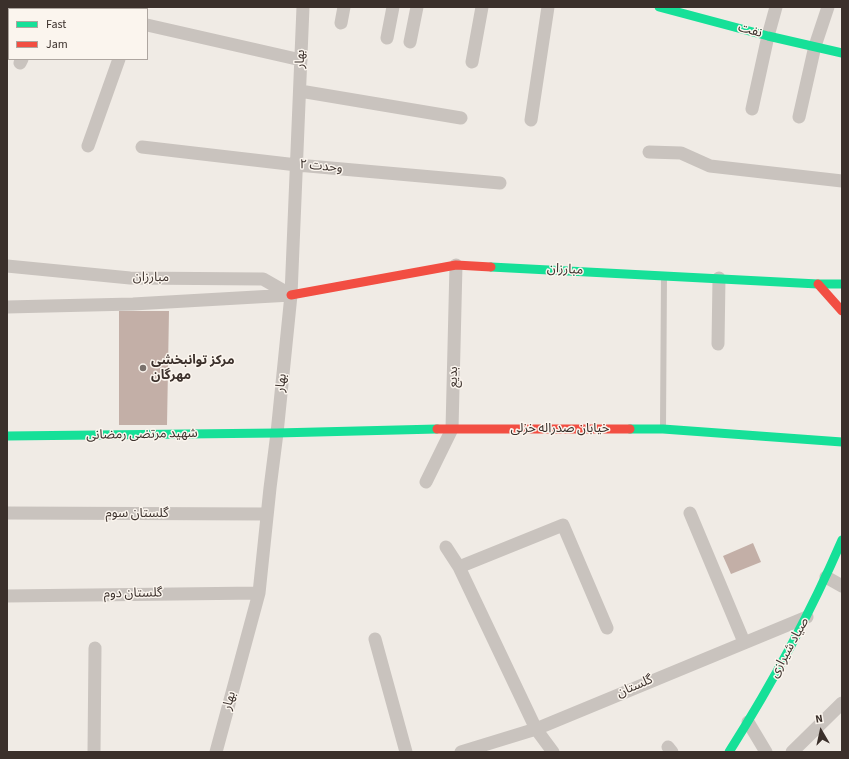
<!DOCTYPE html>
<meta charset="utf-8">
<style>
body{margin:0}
#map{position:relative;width:849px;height:759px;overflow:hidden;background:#f0ebe5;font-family:"Source Sans 3",sans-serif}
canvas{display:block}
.frame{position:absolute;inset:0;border:8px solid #3b302b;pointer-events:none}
.legend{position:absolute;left:8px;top:8px;width:140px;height:52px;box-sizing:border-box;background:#fbf5ee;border:1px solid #aea6a0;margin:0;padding:5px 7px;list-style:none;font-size:12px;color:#3b302b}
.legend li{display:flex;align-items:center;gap:8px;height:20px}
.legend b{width:20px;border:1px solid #aea6a0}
.north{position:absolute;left:801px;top:711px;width:40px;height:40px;-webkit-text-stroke:3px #fbf5ee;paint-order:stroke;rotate:351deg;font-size:11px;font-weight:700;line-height:16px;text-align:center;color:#3b302b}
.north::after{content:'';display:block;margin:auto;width:14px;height:18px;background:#3b302b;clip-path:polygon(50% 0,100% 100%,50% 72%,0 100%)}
</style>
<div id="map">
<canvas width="849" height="759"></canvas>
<div class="frame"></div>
<ul class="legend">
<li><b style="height:5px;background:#16e098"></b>Fast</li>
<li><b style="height:5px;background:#f24e42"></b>Jam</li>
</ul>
<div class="north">N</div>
</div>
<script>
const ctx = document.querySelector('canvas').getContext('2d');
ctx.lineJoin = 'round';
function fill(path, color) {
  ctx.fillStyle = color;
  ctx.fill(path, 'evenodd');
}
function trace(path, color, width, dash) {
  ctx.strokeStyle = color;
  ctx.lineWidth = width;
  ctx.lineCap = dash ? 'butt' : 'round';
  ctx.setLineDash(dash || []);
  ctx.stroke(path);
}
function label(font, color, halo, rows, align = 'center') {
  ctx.font = font + ' "Source Sans 3","Noto Sans Arabic",sans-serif';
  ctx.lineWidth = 3;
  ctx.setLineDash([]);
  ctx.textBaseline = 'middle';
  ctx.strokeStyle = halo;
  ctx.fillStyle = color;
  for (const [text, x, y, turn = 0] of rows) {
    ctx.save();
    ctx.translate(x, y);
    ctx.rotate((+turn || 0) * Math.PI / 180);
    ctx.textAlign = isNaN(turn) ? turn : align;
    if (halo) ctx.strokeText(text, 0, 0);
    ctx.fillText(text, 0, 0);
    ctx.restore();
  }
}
const building = new Path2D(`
 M119,311h50l-2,114h-48z
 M753,543l8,19 -30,12 -8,-18z`);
const lane = new Path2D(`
 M663,427l1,-151`);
const street = new Path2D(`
 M39,9l1,-2
 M136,9l1,-2
 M341,23l3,-16
 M147,25l154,35
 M387,38l6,-31
 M410,42l7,-35
 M472,62l10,-55
 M20,63l2,-4
 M300,91l161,27
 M752,109l16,-73 8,-29
 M799,117l16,-71 13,-39
 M531,120l17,-113
 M88,146l31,-87
 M142,147l155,18 203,18
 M649,152l32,1 29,13 132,15
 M7,266l123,12 133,1 28,16
 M7,307l126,-3 158,-9
 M718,344l1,-66
 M426,482l26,-53 4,-164
 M7,513l260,1
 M690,513l54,129
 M446,547l13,20 77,162 17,23
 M459,567l104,-42 44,103
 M826,577l16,9
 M7,596l252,-3
 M375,639l31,113
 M748,722l18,30
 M668,747l4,5
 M94,752l1,-104
 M216,752l43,-159 11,-105 7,-55 14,-138 12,-288
 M461,752l75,-23 271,-112
 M792,752l50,-49`);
const fast = new Path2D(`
 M659,7l109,29 74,17
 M491,267l327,17h24
 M630,429h33l179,13
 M7,436l270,-3 160,-4
 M729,752c43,-68 81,-138 113,-212`);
const jam = new Path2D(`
 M818,284l24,27
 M291,295l165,-30 35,2
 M437,429h193`);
const markers = [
 [143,368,4,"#7a716c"]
];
const streetNames = [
 ["نفت",750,31,15],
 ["بهار",301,59,-88],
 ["وحدت ۲",321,167,5],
 ["مبارزان",565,270,3],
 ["مبارزان",151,278,1],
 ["بدیع",454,377,-89],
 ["بهار",282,383,-84],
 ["خیابان صدراله خزلی",560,429],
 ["شهید مرتضی رمضانی",142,435,-1],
 ["گلستان سوم",137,514],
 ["گلستان دوم",133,594,-1],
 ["صیاد شیرازی",790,648,-61],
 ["گلستان",635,687,-23],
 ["بهار",230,701,-75]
];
const poiNames = [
 ["مرکز توانبخشی",151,361],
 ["مهرگان",151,376]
];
fill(building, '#c3afa7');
trace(lane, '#c9c3be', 6);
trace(street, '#c9c3be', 13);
trace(fast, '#16e098', 9);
trace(jam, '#f24e42', 9);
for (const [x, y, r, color] of markers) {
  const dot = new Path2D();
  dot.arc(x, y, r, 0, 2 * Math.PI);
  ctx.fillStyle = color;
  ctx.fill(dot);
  trace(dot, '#fbf5ee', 1.5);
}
label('13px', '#3b302b', '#fbf5ee', streetNames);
label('bold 13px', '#3b302b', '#fbf5ee', poiNames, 'left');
</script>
